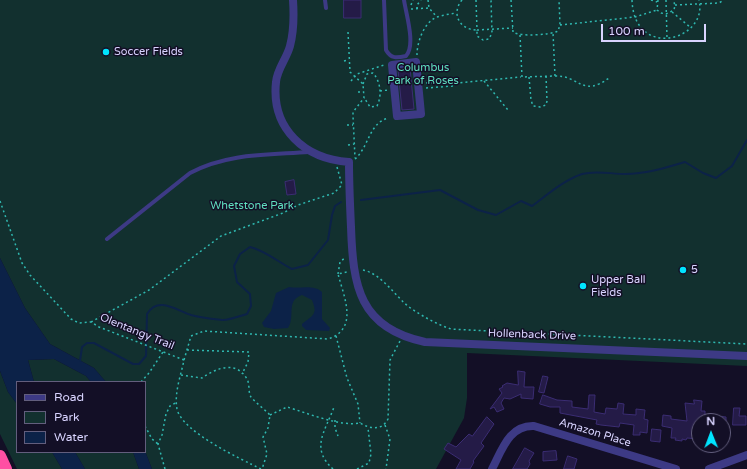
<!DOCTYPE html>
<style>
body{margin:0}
#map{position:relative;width:747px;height:469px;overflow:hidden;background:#130f26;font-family:"Varela Round",sans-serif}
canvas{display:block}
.legend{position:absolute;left:16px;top:381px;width:130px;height:72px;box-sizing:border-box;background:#130f26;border:1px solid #625e7d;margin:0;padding:5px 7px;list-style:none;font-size:12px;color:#d9d4ff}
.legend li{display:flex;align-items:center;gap:8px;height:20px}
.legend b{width:20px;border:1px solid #625e7d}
.north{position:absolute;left:691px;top:413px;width:40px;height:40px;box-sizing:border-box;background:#130f26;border:1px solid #625e7d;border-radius:50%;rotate:359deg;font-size:11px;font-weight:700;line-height:16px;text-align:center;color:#d9d4ff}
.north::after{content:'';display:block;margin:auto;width:14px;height:18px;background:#00e5ff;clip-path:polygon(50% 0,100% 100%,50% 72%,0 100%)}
.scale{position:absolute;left:601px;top:24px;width:105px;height:18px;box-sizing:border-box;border:2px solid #d9d4ff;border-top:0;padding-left:5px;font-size:12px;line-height:14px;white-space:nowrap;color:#d9d4ff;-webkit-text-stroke:3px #130f26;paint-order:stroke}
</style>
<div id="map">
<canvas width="747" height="469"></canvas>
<ul class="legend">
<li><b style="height:5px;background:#3d3a85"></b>Road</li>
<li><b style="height:11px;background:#12302f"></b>Park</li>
<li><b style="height:11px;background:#0c2248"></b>Water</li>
</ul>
<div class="north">N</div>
<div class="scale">100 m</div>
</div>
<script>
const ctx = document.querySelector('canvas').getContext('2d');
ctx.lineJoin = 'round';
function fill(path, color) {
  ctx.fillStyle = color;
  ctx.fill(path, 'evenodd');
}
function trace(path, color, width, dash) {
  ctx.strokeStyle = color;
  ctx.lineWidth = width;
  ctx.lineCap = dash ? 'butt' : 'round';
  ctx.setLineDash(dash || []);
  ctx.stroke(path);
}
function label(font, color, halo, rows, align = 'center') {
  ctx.font = font + ' "Varela Round",sans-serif';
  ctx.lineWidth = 3;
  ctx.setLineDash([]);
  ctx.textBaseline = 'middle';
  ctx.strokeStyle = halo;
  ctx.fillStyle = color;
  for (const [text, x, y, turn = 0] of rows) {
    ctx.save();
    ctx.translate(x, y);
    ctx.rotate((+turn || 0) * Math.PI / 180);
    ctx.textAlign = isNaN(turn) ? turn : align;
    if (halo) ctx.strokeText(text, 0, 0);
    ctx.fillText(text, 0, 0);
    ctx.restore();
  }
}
const green = new Path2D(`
 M0,0h747v366l-280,-13v45l-3,20 -28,51h-284l-7,-18v-69h-39l-12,-14 -44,-24 -25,-36 -25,-50z
 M54,359l32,17 5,6h-57l-6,-22z
 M0,371l8,21 9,12v48h35l10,17h-45l-17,-35z
 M75,452h58l6,17h-54z`);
const water = new Path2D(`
 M0,258l25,50 25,36 44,24 12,14h-15l-5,-6 -32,-17 -26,1 6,22h-17v22l-9,-12 -8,-21z
 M289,287c11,2 25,-3 33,5v27l8,9 -1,3 -23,-1 -4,-4v-2c11,-9 16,-9 10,-24l-10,-5c-17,6 -6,21 -14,33l-14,1 -10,-2 -2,-4 9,-12 5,-18z
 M145,451l7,18h-13l-6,-17z
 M52,452h23l10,17h-23z`);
const stream = new Path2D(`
 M361,200l79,-10 38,20 18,5 25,-14 11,5c15,-11 32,-26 50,-32 14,-4 29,0 43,0 21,0 40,-6 60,-12l18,11 13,5 16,-12 15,-26
 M80,361l2,-14 5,-4h7l39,21h6l7,-8 1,-42c11,-18 29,-4 44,1 10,3 22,4 32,5 7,0 17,-4 24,-6l4,-8 -1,-12 -13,-12 -3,-16 6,-12 10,-7c16,4 28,15 42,22l16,-4 20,-25 4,-25 3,-9 6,-4`);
const building = new Path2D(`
 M344,0h17v18h-17z
 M410,68l4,41 -12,1 -4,-40z
 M294,180l2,14 -9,1 -2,-13z
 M518,371l7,1 -1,15h10l-1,12 -12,-1v-4l-11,5 -6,-1 -3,5 3,6 -7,3 -3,-5 -4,2 12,-16 -3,-4 4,-2 -1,-1 5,-3 11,2z
 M543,376l5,1 -4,16 -5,-1z
 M543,395l14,5 15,1v6l16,2 1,-14h6l-1,17 11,2 1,-6 11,1 1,-6 6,1 -1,10 13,1v-6l9,1 -1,9 4,1 -1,13 -7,-1v3h-7l1,-10 -14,-2 -1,4 -18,-2 -5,-1 1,-4 -37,-7v-6h-10l-10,-3z
 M694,400l8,1 -1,10h4v4l21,2v4h-27v18l-12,-1 -1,2 -4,-1v2l-7,-1 1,-2h-5l1,-10 -10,-2 1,-11 8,1v3l16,2 -2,-18 9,1z
 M734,408h6l-1,8h7v9h-13z
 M487,417l7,7 -13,19 3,3 -11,15 1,1 -4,7h-14l5,-9 -17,-11 4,-6 8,4 13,-13 3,2z
 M652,429l9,1 -1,12 -9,-1z
 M525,448l9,5 -5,8 1,3 -3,5h-14z
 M556,451l1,9 -14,1v-9z
 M568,456l9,3 -3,10h-10z`);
const path = new Path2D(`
 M428,0l1,8 8,9
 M462,0c-11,13 -3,30 15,30v6l6,4 6,-1 3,-6 -1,-33
 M476,0l1,30 36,-2
 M511,0l2,32c6,5 38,3 45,-1l2,-6 -1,-25
 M632,0c2,61 77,40 67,0
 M651,0l6,2
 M658,0l-1,10 4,3 5,1 8,-4 1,-5 -2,-5
 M666,0l1,39
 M411,5l2,-5
 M675,5l44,-2 5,-3
 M411,9l18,-1
 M417,9v-4l4,-5
 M672,12l18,15
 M560,25l75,-8 22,-7
 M348,32l2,40 13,12 1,14 -11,14v4l2,42
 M520,35l2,42 33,-1 -2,-43
 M417,55c0,-13 7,-33 20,-38 6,-2 13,-3 19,-4
 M344,61l5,-1
 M555,76c24,-1 27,22 54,2
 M529,77l2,23 2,6 7,1 6,-2 1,-4 -1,-25
 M351,81l6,-7 27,-9
 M484,81l24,29
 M426,83l27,-2 4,2 64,-6
 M363,84l4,-10 6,-1c8,9 9,23 4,33l-7,1 -5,-8
 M426,88l27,-2 4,-3
 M380,91l8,-1
 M358,92h6
 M347,125h6
 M348,145l6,-1
 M355,159c14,-12 14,-37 34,-41
 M337,167l5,18
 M0,201l22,62 8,12 41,44 8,4 12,-1 8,5 85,33c-3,15 -10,33 -7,49 5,23 64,50 84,60
 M363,270c19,4 32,26 46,37 13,9 27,17 42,22l296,15
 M338,274l2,-12 6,-5
 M91,322l58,-32 72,-54 62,-23 15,-8 36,-12 8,-8
 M336,336l11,42 11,26 2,19
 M187,350l62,2 -1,10 -6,12
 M184,360l7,-24 13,-5 124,8c31,-10 16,-42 10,-65l9,-2
 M181,375l21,3c14,-10 34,-18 45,1 3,5 1,14 4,18 5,6 13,12 19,18l-2,13 -5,9 4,17 -5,15
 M141,382l8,-9 14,-21
 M270,415l17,-8c20,6 54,20 73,16 10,6 22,8 28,-4l2,-59 10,-19
 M335,420v8l3,8
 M385,425l5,14 -4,30
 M145,426l7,13 6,5
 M165,469l-7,-25 4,-9 4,-21 4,-8 7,-4
 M333,469c-23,-21 -8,-37 1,-62
 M357,469l12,-6 2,-9 -3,-26`);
const lane = new Path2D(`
 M325,0l1,8
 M384,0l2,50c5,9 11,8 20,6 10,-11 0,-42 -2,-56
 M107,239l83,-66c37,-20 78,-18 119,-21`);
const street = new Path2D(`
 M293,0c1,15 1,31 -3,46 -3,12 -13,23 -14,36 -5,47 29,77 73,80 0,22 1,43 2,65 2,59 8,101 74,115l322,14
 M416,62l5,52 -24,2 -5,-51z
 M492,469c10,-19 17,-44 42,-43l142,43
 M709,469l38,-14`);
const highway = new Path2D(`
 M0,456l6,13`);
const markers = [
 [106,52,4,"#00e5ff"],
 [683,270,4,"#00e5ff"],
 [583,286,4,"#00e5ff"]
];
const poiNames = [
 ["Soccer Fields",114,52],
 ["5",691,270],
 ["Upper Ball",591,280],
 ["Fields",591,293]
];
const parkNames = [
 ["Columbus",423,68],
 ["Park of Roses",423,81],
 ["Whetstone Park",252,206]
];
const streetNames = [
 ["Olentangy Trail",137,332,22],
 ["Hollenback Drive",532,335,2],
 ["Amazon Place",595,433,17]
];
fill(green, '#12302f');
fill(water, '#0c2248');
trace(stream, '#0c2248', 2);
fill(building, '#241b47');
trace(building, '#3b2d73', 1);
trace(path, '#2fb8b0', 1.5, [2, 3]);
trace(lane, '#3d3a85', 4);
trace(street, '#3d3a85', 8);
trace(highway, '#ff4fa3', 12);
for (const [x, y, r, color] of markers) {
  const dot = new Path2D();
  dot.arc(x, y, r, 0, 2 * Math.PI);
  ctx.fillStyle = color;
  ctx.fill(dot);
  trace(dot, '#130f26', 1.5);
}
label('11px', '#d9d4ff', '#130f26', poiNames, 'left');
label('11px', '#5fe0c0', '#130f26', parkNames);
label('11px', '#d9d4ff', '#130f26', streetNames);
</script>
